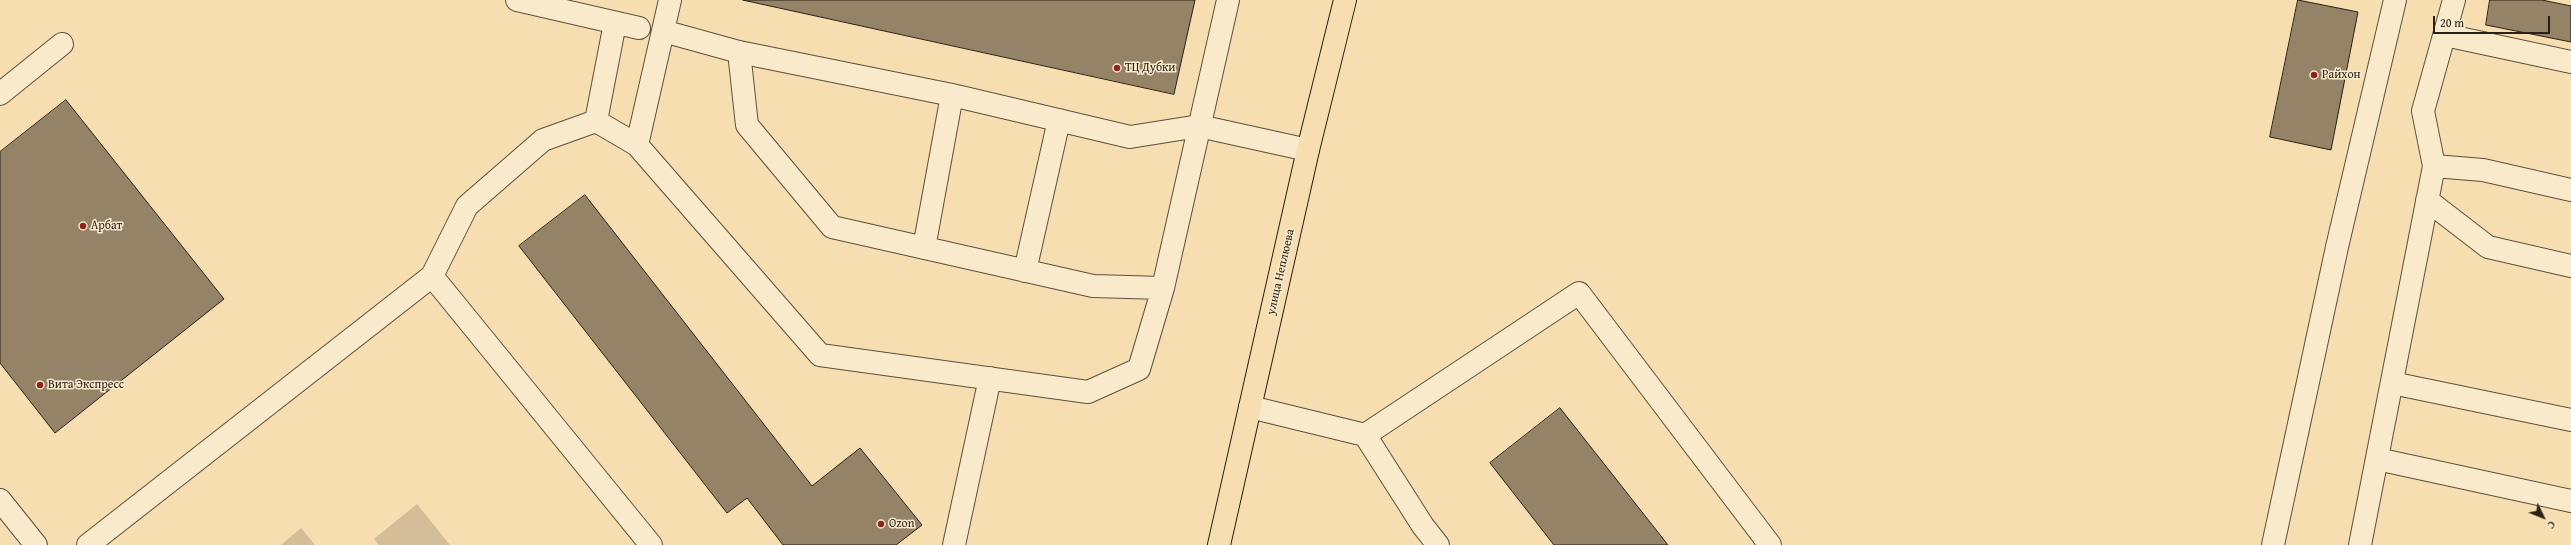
<!DOCTYPE html>
<meta charset="utf-8">
<style>
body{margin:0}
#map{position:relative;width:2571px;height:545px;overflow:hidden;background:#f6deb1;font-family:"Gentium Book Plus",serif}
canvas{display:block}
.north{position:absolute;left:2523px;top:497px;width:40px;height:40px;-webkit-text-stroke:3px #f9eacc;paint-order:stroke;rotate:133deg;font-size:11px;font-weight:700;line-height:16px;text-align:center;color:#292117}
.north::after{content:'';display:block;margin:auto;width:14px;height:18px;background:#292117;clip-path:polygon(50% 0,100% 100%,50% 72%,0 100%)}
.scale{position:absolute;left:2433px;top:16px;width:117px;height:18px;box-sizing:border-box;border:2px solid #292117;border-top:0;padding-left:5px;font-size:12px;line-height:14px;white-space:nowrap;color:#292117;-webkit-text-stroke:3px #f9eacc;paint-order:stroke}
</style>
<div id="map">
<canvas width="2571" height="545"></canvas>
<div class="north">С</div>
<div class="scale">20 m</div>
</div>
<script>
const ctx = document.querySelector('canvas').getContext('2d');
ctx.lineJoin = 'round';
function fill(path, color) {
  ctx.fillStyle = color;
  ctx.fill(path, 'evenodd');
}
function trace(path, color, width, dash) {
  ctx.strokeStyle = color;
  ctx.lineWidth = width;
  ctx.lineCap = dash ? 'butt' : 'round';
  ctx.setLineDash(dash || []);
  ctx.stroke(path);
}
function label(font, color, halo, rows, align = 'center') {
  ctx.font = font + ' "Gentium Book Plus",serif';
  ctx.lineWidth = 3;
  ctx.setLineDash([]);
  ctx.textBaseline = 'middle';
  ctx.strokeStyle = halo;
  ctx.fillStyle = color;
  for (const [text, x, y, turn = 0] of rows) {
    ctx.save();
    ctx.translate(x, y);
    ctx.rotate((+turn || 0) * Math.PI / 180);
    ctx.textAlign = isNaN(turn) ? turn : align;
    if (halo) ctx.strokeText(text, 0, 0);
    ctx.fillText(text, 0, 0);
    ctx.restore();
  }
}
const green = new Path2D(`
 M417,504l33,41h-71l-5,-6z
 M301,528l14,17h-34z`);
const building = new Path2D(`
 M743,0h452l-21,94z
 M2298,0l60,12 -27,138 -61,-13z
 M2490,0h52l29,6v36l-85,-17z
 M66,100l158,199 -169,134 -55,-70v-211z
 M585,195l227,291 48,-38 62,77 -26,20h-113l-36,-47 -20,15 -208,-267z
 M1560,408l108,137h-114l-64,-82z`);
const minor = new Path2D(`
 M517,0l122,28
 M663,31l76,21 213,43 178,42 69,-11 109,24
 M2445,35l126,27
 M739,52l8,73 85,102 261,59 70,2
 M0,94l62,-50
 M596,121l19,-98
 M637,145l33,-145
 M2434,166l49,4 88,20
 M2427,200l61,47 83,19
 M924,248l28,-153
 M1025,271l34,-151
 M2392,383l179,37
 M1250,407l115,28 58,91 15,19
 M1365,435l214,-142 191,252
 M2377,459l194,42
 M0,500l36,45
 M88,545l344,-269
 M651,545l-219,-269 35,-70 76,-66 53,-19 41,24 183,210 268,37 51,-23 24,-81 65,-288
 M954,545l36,-167
 M2273,545l64,-298 58,-247
 M2360,545l74,-379 -11,-55 31,-111`);
const major = new Path2D(`
 M1219,545l89,-395 37,-150`);
const markers = [
 [1117,68,4,"#8f2418"],
 [2314,75,4,"#8f2418"],
 [83,226,4,"#8f2418"],
 [40,385,4,"#8f2418"],
 [881,524,4,"#8f2418"]
];
const poiNames = [
 ["ТЦ Дубки",1125,68],
 ["Райхон",2322,75],
 ["Арбат",91,226],
 ["Вита Экспресс",48,385],
 ["Ozon",889,524]
];
const streetNames = [
 ["улица Неплюева",1281,272,-77]
];
fill(green, '#d3be97');
fill(building, '#948367');
trace(building, '#292117', 1);
trace(minor, '#5c503e', 24);
trace(major, '#292117', 24);
trace(minor, '#f9eacc', 22);
trace(major, '#f6deb1', 22);
for (const [x, y, r, color] of markers) {
  const dot = new Path2D();
  dot.arc(x, y, r, 0, 2 * Math.PI);
  ctx.fillStyle = color;
  ctx.fill(dot);
  trace(dot, '#f9eacc', 1.5);
}
label('12px', '#292117', '#f9eacc', poiNames, 'left');
label('12px', '#292117', '#f9eacc', streetNames);
</script>
